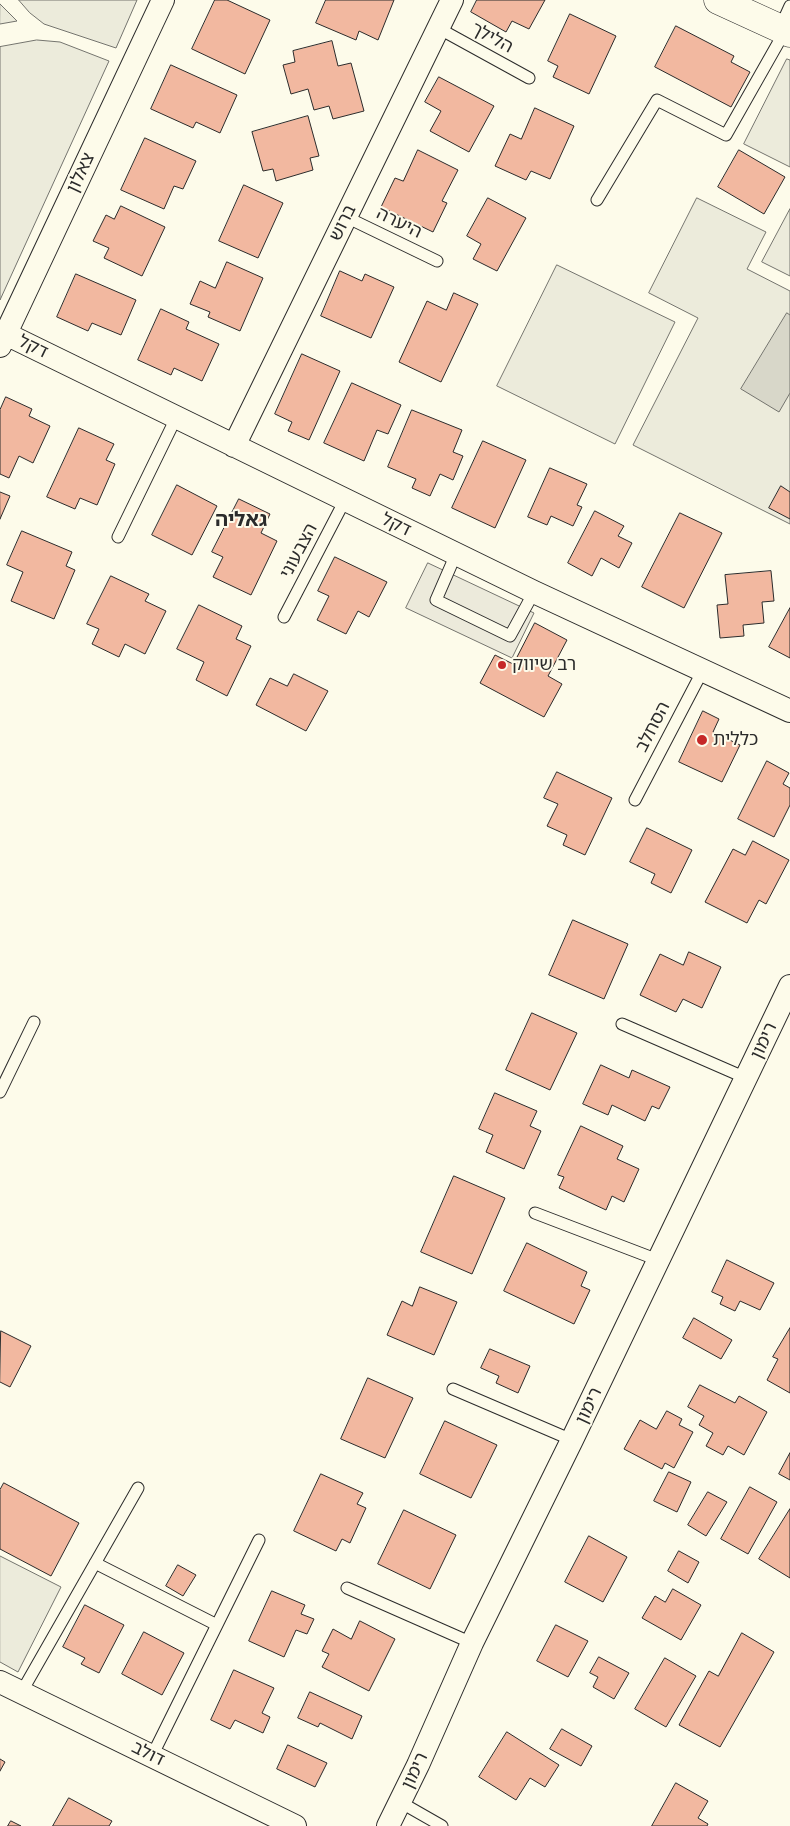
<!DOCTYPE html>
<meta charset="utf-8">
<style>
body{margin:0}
canvas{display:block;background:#fdfbea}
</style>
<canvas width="790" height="1826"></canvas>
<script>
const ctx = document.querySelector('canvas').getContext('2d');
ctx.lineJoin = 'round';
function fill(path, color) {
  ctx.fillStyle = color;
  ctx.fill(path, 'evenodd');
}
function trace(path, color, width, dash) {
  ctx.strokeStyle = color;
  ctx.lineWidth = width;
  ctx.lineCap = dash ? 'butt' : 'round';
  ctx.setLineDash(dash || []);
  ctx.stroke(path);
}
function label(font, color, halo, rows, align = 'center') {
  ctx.font = font + ' "Noto Sans","Noto Sans Hebrew",sans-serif';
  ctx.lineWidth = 4;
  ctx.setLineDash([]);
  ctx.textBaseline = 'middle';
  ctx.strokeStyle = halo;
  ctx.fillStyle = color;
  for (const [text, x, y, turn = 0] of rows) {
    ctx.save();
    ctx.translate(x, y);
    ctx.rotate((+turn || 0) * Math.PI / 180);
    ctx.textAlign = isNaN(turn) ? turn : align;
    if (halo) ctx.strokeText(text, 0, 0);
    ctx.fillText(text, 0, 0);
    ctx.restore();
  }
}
const green = new Path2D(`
 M19,0h118l-21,48 -72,-24 -14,-11z
 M0,4l17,17 -17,3z
 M37,40l23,2 49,19 -109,239v-253z
 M787,59l3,1v107l-46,-23z
 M697,198l69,34 -19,37 43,22v233l-157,-79 65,-127 -49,-25z
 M790,209v67l-28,-14z
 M557,265l118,57 -60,122 -118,-58z
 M0,1556l61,31 -43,85 -18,-10z`);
const parking = new Path2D(`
 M428,563l106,50 -22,45 -106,-50z`);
const water = new Path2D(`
 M787,313l3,2v78l-11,19 -38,-23z`);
const building = new Path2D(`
 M215,0h12l43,20 -25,54 -53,-25z
 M326,0h68l-16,40 -19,-9 -3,9 -40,-17z
 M477,0h68l-16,29 -17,-8 -6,11 -35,-20z
 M570,14l46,22 -27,58 -36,-17 5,-11 -10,-5z
 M676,26l58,30 -3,6 19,10 -19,35 -76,-40z
 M332,41l6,25 13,-3 13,48 -31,8 -4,-13 -15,4 -6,-21 -17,5 -8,-29 12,-3 -2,-11z
 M171,65l66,30 -17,38 -24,-11 -3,6 -42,-19z
 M439,77l55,29 -25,46 -39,-21 11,-20 -16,-9z
 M535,108l39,18 -24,53 -19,-8 -5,9 -31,-14 15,-32 11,5z
 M308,116l11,40 -9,2 3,12 -37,11 -3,-12 -10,2 -11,-39z
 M145,138l51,23 -13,28 -9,-3 -10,23 -43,-19z
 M418,150l40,20 -16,31 5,2 -14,29 -52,-25 14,-29 8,3z
 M739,150l46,27 -21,37 -46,-27z
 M244,185l39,18 -25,55 -39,-17z
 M488,198l38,20 -29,53 -24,-12 8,-15 -14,-8z
 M121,206l44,21 -23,49 -38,-18 5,-10 -16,-7 13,-26 8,4z
 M227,262l36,16 -23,53 -32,-14 2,-5 -20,-8 10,-23 15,7z
 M340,271l22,10 3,-7 29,13 -23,51 -50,-22z
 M76,274l60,26 -15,35 -29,-12 -4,8 -31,-14z
 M454,293l24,11 -37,78 -42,-20 28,-61 19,9z
 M161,309l28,13 -3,7 33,15 -17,37 -28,-13 -3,7 -33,-15z
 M302,354l38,17 -31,69 -21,-9 4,-9 -17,-8z
 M352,383l49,22 -13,29 -11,-4 -13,31 -40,-18z
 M6,397l26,12 -3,7 21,10 -17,37 -14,-7 -10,22 -9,-4v-64z
 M412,410l50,20 -9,22 10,4 -10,24 -13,-6 -10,22 -18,-8 4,-9 -28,-12z
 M79,428l35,16 -8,16 9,4 -18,41 -17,-7 -5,11 -28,-12z
 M483,441l43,19 -31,68 -43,-20z
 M550,468l37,16 -10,21 5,2 -9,19 -22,-10 -4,9 -19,-8z
 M177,485l40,21 -25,49 -40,-20z
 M781,486l9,6v27l-21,-11z
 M0,492l10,4 -10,23z
 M239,499l31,15 -9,19 16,8 -26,54 -38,-18 10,-20 -11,-5z
 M595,511l29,15 -6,10 14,7 -13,25 -18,-10 -9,18 -24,-13z
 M680,513l42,20 -38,75 -42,-21z
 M22,531l50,21 -6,14 9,4 -21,49 -43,-18 12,-29 -16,-7z
 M335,557l52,25 -18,35 -11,-6 -12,23 -29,-14 12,-24 -11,-5z
 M771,571l3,30 -12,1 2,21 -21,2 1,11 -24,2 -3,-33 11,-1 -3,-29z
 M111,576l38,18 -4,7 21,10 -21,43 -20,-10 -6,13 -27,-13 7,-15 -12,-5z
 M199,605l43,21 -6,13 15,7 -24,50 -31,-16 8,-18 -27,-13z
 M790,608v50l-21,-11z
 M535,623l32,17 -19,36 14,8 -18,33 -64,-34 15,-28 18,9z
 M294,674l34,17 -22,40 -50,-26 14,-27 17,8z
 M703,711l16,8 -6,13 27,13 -18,37 -43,-20z
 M767,761l22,12 -6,11 7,4v17l-16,32 -36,-18z
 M557,772l55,26 -27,57 -22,-10 4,-10 -20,-9 11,-22 -14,-6z
 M647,828l45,22 -21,43 -20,-10 4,-9 -25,-12z
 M753,841l36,19 -23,44 -7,-4 -12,23 -42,-21 28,-53 12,6z
 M573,920l55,24 -24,55 -55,-24z
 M689,952l32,15 -19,41 -19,-9 -7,13 -36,-17 20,-41 23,11z
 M532,1013l45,20 -27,57 -44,-20z
 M601,1065l28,13 3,-8 38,17 -11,22 -7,-3 -7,15 -33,-16 -4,10 -25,-11z
 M495,1093l42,18 -7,15 11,5 -17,38 -38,-17 7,-17 -14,-6z
 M581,1126l42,20 -6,13 22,10 -15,33 -12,-6 -6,14 -47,-22 5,-11 -6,-2z
 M454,1176l51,22 -33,76 -51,-22z
 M527,1243l60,29 -6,14 9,4 -16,34 -70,-33z
 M727,1260l47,23 -14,27 -20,-9 -5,10 -15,-7 3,-7 -11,-5z
 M420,1287l37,15 -23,53 -47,-20 15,-34 10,5z
 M694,1318l38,22 -11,19 -38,-21z
 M790,1328v65l-23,-13 11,-21 -5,-2z
 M1,1331l30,15 -21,41 -10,-5z
 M490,1349l40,17 -12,27 -22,-10 3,-7 -18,-8z
 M368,1378l45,20 -28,60 -44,-19z
 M700,1385l35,18 4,-7 28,16 -23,43 -16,-9 -5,9 -17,-9 7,-13 -14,-8 5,-9 -16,-9z
 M667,1411l15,8 -3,6 14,7 -19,36 -9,-5 -3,6 -38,-20 16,-29 16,9z
 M445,1421l52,24 -26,53 -51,-24z
 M790,1453v27l-11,-6z
 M669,1472l22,10 -14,30 -23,-11z
 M321,1474l42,19 -6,11 9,4 -16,35 -8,-4 -6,12 -42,-20z
 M4,1483l75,40 -28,53 -51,-27v-59z
 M750,1487l27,15 -29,52 -27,-15z
 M708,1492l19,10 -21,34 -18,-11z
 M790,1509v69l-31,-19z
 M404,1510l52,25 -26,54 -52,-25z
 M589,1536l38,21 -24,45 -38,-20z
 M679,1551l20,11 -11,21 -20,-12z
 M178,1565l18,10 -13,21 -17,-10z
 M673,1589l28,16 -20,35 -39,-22 13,-22 10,6z
 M272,1591l33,14 -4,9 13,5 -7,15 -11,-4 -12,27 -35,-16z
 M85,1605l39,20 -25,48 -18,-9 4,-6 -22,-11z
 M360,1621l35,18 -26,52 -47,-24 7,-13 -7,-3 11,-22 18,10z
 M556,1625l32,16 -20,36 -31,-16z
 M144,1632l40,21 -22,42 -40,-21z
 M742,1633l32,19 -54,95 -41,-22 30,-54 9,5z
 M599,1657l30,16 -15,26 -21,-12 5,-10 -8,-4z
 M665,1658l31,18 -30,51 -31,-18z
 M234,1670l40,18 -12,25 8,4 -7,16 -28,-13 -5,9 -19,-9z
 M310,1692l52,24 -10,23 -32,-16 -2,4 -20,-9z
 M562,1729l30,17 -11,20 -31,-17z
 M507,1732l52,33 -14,22 -15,-9 -14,22 -37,-23z
 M288,1745l39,18 -12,24 -38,-18z
 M0,1759l5,3 -5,9z
 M676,1783l32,18 -10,17 10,6 -1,2h-55z
 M69,1798l43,23 -3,5h-56z
 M11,1821l10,5h-13z`);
const service = new Path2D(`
 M438,28l91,50
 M780,28l10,-22
 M597,200l60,-100 69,35 59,-104
 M346,217l91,44
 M118,537l58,-119
 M456,554l-20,46 74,36 24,-44
 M284,617l61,-117
 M635,800l68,-130
 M622,1024l124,54
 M0,1092l34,-70
 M535,1213l123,47
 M453,1389l119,51
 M95,1563l122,62
 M347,1588l125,55
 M21,1693l117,-205
 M152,1756l107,-216
 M400,1802l42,24`);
const minor = new Path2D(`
 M6,334l528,258 256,119
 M0,346l163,-346
 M234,446l218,-446
 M0,1682l295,144
 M388,1826l30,-61 54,-122 100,-203 218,-454`);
const tertiary = new Path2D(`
 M718,0l72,33`);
const markers = [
 [502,665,5,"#c62828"],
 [702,740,6,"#c62828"]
];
const streetNames = [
 ["הלילך",492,38,28],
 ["צאלון",81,173,-65],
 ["ברוש",343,223,-64],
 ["היערה",399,223,26],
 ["דקל",33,347,26],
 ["דקל",396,525,26],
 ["הצבעוני",299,551,-62],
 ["הסחלב",653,727,-63],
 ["רימון",764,1041,-65],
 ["רימון",589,1406,-65],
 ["דולב",148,1754,26],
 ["רימון",415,1771,-65]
];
const poiNames = [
 ["רב שיווק",512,665],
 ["כללית",713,740]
];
const quarterNames = [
 ["גאליה",241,520]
];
fill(green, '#ecebdb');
trace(green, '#74746e', 1);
fill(parking, '#eceadb');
trace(parking, '#74746e', 1);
fill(water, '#d8d7c9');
trace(water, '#74746e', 1);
fill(building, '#f2b8a0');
trace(building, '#2b2b2b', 1);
trace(service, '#2b2b2b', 13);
trace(minor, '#2b2b2b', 24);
trace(tertiary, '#2b2b2b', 29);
trace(service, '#fdfbea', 11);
trace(minor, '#fdfbea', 22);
trace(tertiary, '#fdfbea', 28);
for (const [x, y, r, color] of markers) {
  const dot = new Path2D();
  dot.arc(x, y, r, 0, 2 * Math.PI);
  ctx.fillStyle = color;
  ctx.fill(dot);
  trace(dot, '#fdfbea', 2);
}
label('18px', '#2b2b2b', '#fdfbea', streetNames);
label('18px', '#2b2b2b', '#fdfbea', poiNames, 'left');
label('bold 20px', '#2b2b2b', '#fdfbea', quarterNames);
</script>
